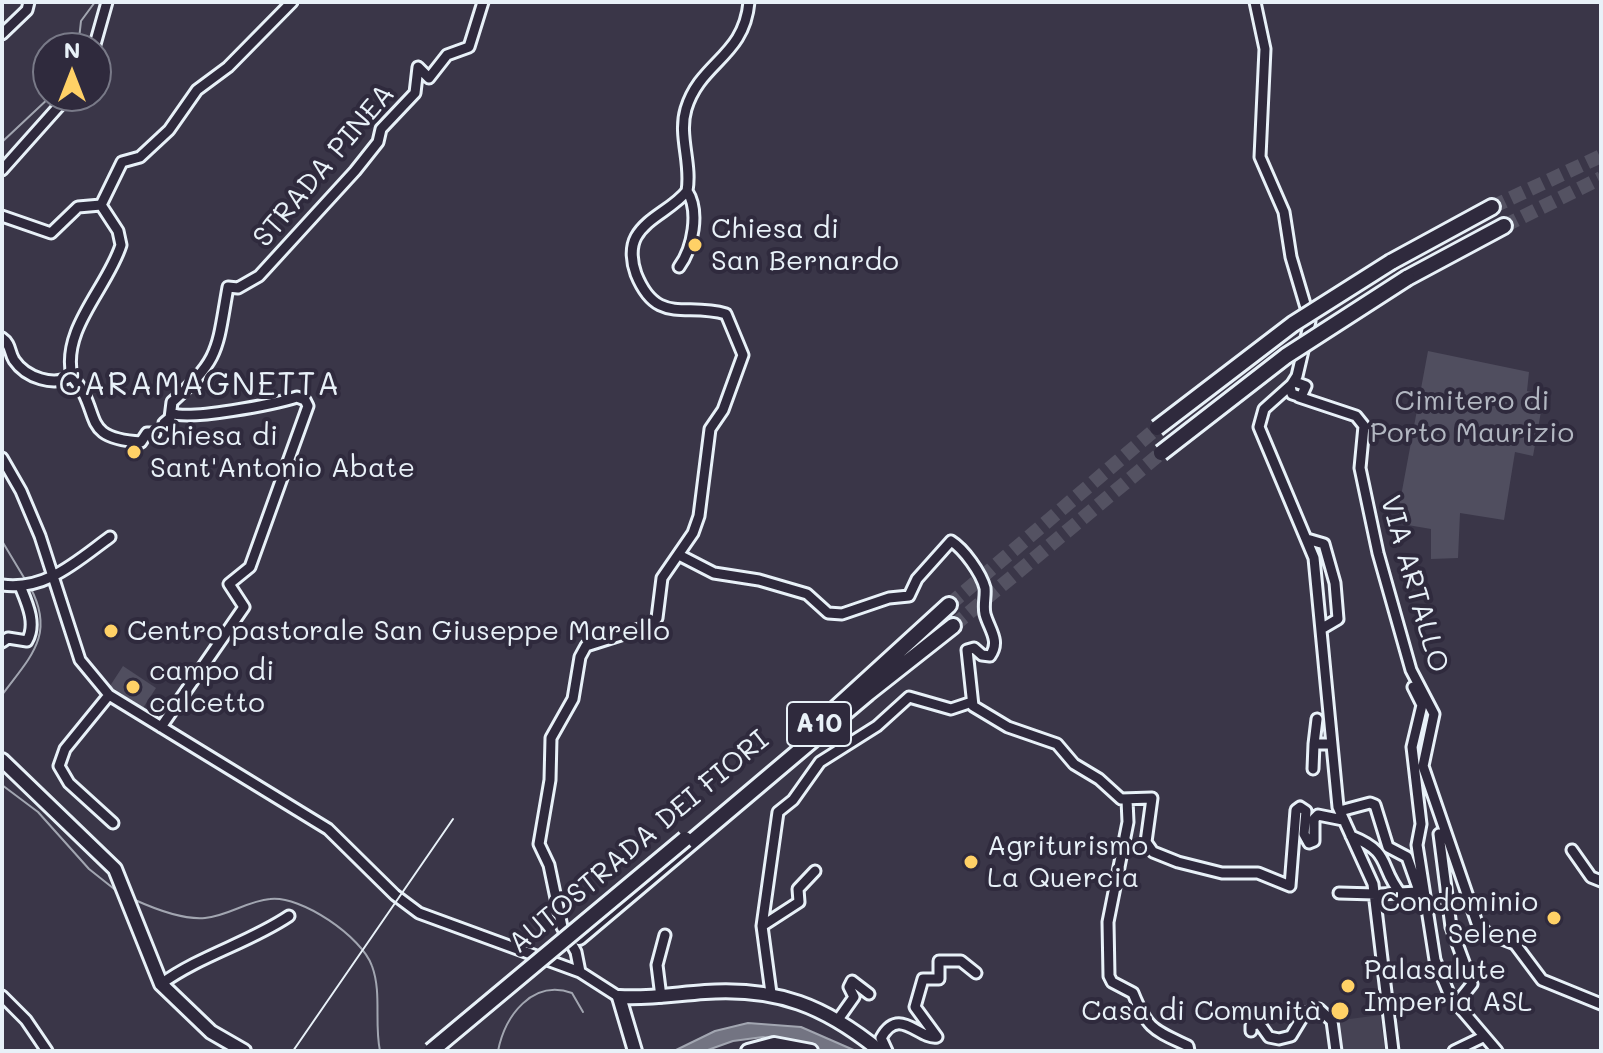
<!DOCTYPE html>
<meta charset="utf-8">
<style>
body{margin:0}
#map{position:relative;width:1603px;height:1053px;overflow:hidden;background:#3a3648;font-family:Mali,sans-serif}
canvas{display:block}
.frame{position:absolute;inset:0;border:4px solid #e8f1f8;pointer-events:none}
.north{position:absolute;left:32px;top:32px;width:80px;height:80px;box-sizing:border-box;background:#2f2a3d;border:2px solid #797a88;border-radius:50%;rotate:0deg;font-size:22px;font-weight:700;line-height:32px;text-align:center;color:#e8f1f8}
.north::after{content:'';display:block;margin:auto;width:28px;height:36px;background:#ffd166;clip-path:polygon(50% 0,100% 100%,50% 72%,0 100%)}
</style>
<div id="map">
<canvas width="1603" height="1053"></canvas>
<div class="frame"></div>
<div class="north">N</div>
</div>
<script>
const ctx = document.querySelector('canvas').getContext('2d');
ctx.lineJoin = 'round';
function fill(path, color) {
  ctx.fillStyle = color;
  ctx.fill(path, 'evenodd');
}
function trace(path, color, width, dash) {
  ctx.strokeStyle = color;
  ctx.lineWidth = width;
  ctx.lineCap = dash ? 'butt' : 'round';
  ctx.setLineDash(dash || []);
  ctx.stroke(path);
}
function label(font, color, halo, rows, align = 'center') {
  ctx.font = font + ' Mali,sans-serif';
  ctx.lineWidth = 8;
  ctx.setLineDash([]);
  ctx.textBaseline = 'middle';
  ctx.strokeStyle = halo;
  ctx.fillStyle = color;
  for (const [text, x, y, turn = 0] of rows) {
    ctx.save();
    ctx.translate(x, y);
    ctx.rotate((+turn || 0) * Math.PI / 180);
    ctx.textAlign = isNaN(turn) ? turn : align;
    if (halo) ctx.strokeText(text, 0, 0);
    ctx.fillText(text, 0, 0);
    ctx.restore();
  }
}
const built = new Path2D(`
 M1380,1015l5,36h-45l-4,-27 6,-4z`);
const green = new Path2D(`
 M1428,351l101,21 -2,19 17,4 -11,61 -18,-4 -11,68 -44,-7 -2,45 -27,1v-30l-35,-6z
 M123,666l33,22 -13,20 -33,-22z`);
const water = new Path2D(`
 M748,1023l53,4 55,24h-35l-31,-10 -27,-4 -30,4 -28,10h-31l41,-20z`);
const stream = new Path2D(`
 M78,48l3,-27 14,-19
 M2,142l49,-46
 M2,541l24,40
 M2,695c28,-38 54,-60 28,-108
 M2,785l36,27 51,57 29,23
 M135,900c20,9 48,20 70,18 23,-2 42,-17 65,-19 31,-4 92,38 102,67 10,27 2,57 8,85
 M498,1051c7,-35 34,-72 74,-58l11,19`);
const highwayTunnel = new Path2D(`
 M1492,207l109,-51
 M1504,226l97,-48
 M949,605l208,-177
 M953,626l208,-173`);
const minor = new Path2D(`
 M1255,2l10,47 -5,108 24,55 7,45 19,64 -13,55 -7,11 2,7 9,3 5,-11 -11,-4
 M2,34l25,-24 2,-8
 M94,48l13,-46
 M2,170l66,-74
 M2,216l49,17 27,-26 23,-2 21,-43 18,-5 29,-27 28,-40 31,-23 64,-65
 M679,267c14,-19 21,-56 8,-76
 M2,338c9,6 7,14 12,22 12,18 40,27 58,16
 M72,376c-11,-47 36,-89 49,-131l-3,-14 -17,-26
 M72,376c32,38 6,62 69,66l6,-9h8
 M1292,384l-28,25 -5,18 55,131 24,249 35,77 20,167
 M1299,397l57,19 8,10 -4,42 18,85 33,117 23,44 -11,52 54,157 10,10 28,11 27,36 59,24
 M164,423l6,-5 2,-16c49,-43 45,-54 56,-115l10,1 21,-12 96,-105 23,-29 3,-13 34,-36 3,-26 11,11 18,-23 22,-8 14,-45
 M2,458l19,33 19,45 40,124 29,35 219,134 67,66 24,18 161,59 39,25
 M1307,539l17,5 11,39 3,36 -17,10
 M679,555l35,18 45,7 48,14 21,19 14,1 47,-16 20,-2 8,-17 34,-38c13,8 30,32 34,47 1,8 -2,17 0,26 4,15 16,27 5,42l-8,-1 -8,-7 -7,2 6,56 35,21 49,17 17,20 25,15 22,20 31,-1 -6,44 7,10 25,10 44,11h36l32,13 6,-76 4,-3 6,4 -2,23 5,9 5,-2v-22l4,-4 25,5
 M2,585c44,6 75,-24 108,-48
 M2,642l6,-4 19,3c10,-17 0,-38 -7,-55
 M1413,687l9,18 -10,42 9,77 -4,21 18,115 15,36 47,55
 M109,695l-44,54 -6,17 10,17 44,40
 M1317,719l-3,25h17
 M161,727l83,-120 -15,-23 21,-17 58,-161 -3,-6 -8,-3c-22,7 -108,24 -126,16
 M1313,769l1,-25
 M1127,800l1,22 -20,100 1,54 3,6 21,11c15,37 21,37 55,53l1,5
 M1340,811l30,-8 5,2 13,42 19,10 15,42
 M1439,834l12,93 21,57 -16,20
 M1351,836c42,17 27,30 50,58
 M1572,850l19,27 10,4
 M1339,893l36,1
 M1381,894l37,-2
 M762,926l37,-24 -1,-13 17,-18
 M580,972l-4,-20 -14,-25 -13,-62 -10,-21 11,-64 1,-42 22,-39 7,-42 6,-11 63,-20 8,-8 5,-40 31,-45 6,-17 11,-87 13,-19 20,-55 -17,-41c-41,-12 -69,12 -90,-40 -4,-11 -6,-26 0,-37 11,-20 37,-28 51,-46 5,-28 -9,-55 -1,-82 14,-47 58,-52 63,-107
 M161,984c40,-29 88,-41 128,-68
 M771,993l-9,-67 16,-114 15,-12 27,-38 57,-36 32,-29 42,12 21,-7
 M2,996l24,24 21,31
 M661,997l-4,-32 8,-30
 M837,1021l17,-24 -5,-10 3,-6 17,13
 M1251,1031v-5l8,-3 10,14 10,2 12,-3 14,-23 14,-4 13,12 4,30
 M887,1051l-6,-13c18,-33 38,2 56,-1l-22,-30 8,-28h16v-18h22l15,12
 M1454,1051l29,-14`);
const major = new Path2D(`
 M2,760l113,109 46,115 50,48 33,19
 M635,1051l-16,-54c29,2 57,-3 86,-5 72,-5 120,14 175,59
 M748,1051l26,-7 37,7`);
const highway = new Path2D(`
 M1391,262l101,-55
 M1407,278l97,-52
 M834,710l115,-105
 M579,937l289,-244 85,-67`);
const rail = new Path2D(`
 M293,1051l160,-232`);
const highwayBridge = new Path2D(`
 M1157,428l136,-104 98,-62
 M1161,453l125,-97 121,-78
 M431,1051l254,-212`);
const markers = [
 [695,245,8,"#ffd166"],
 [134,452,8,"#ffd166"],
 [111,631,8,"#ffd166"],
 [133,687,8,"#ffd166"],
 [971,862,8,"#ffd166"],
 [1554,918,8,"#ffd166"],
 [1348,986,8,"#ffd166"],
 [1340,1011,10,"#ffd166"]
];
const shields = [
 [819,724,64]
];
const shieldNames = [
 ["A10",819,724]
];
const streetNames = [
 ["STRADA PINEA",324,166,-50],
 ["VIA ARTALLO",1414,584,74],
 ["AUTOSTRADA DEI FIORI",639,842,-40]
];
const poiNames = [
 ["Chiesa di",711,229],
 ["San Bernardo",711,261],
 ["Chiesa di",150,436],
 ["Sant'Antonio Abate",150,468],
 ["Centro pastorale San Giuseppe Marello",127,631],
 ["campo di",149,671],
 ["calcetto",149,703],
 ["Agriturismo",987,846],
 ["La Quercia",987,878],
 ["Condominio",1538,902,"right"],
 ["Selene",1538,934,"right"],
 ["Palasalute",1364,970],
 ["Imperia ASL",1364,1002],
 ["Casa di Comunità",1322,1011,"right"]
];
const parkNames = [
 ["Cimitero di",1472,401],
 ["Porto Maurizio",1472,433]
];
const quarterNames = [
 ["CARAMAGNETTA",200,385]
];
fill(built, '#464354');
fill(green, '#504e5f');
fill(water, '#737482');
trace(water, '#a2a6b1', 2);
trace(stream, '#a2a6b1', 2);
trace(highwayTunnel, '#545262', 14, [14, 7]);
trace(minor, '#e8f1f8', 15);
trace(major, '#e8f1f8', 18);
trace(highway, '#e8f1f8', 20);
trace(minor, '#2f2a3d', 9);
trace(major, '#2f2a3d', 12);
trace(highway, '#2f2a3d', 14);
trace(rail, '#e8f1f8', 2);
trace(highwayBridge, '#e8f1f8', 20, []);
trace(highwayBridge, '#2f2a3d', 14);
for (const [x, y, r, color] of markers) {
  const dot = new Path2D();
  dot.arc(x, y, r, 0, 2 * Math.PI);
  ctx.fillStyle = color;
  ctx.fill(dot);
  trace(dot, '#2f2a3d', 3);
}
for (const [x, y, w] of shields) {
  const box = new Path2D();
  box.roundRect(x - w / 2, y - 22, w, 44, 6);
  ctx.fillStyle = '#2f2a3d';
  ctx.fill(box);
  trace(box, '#e8f1f8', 2);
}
label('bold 26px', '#e8f1f8', null, shieldNames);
label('28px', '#e8f1f8', '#2f2a3d', streetNames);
label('28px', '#e8f1f8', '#2f2a3d', poiNames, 'left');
label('28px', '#b3b8c2', '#2f2a3d', parkNames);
ctx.letterSpacing = '2px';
label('32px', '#e8f1f8', '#2f2a3d', quarterNames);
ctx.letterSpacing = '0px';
</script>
